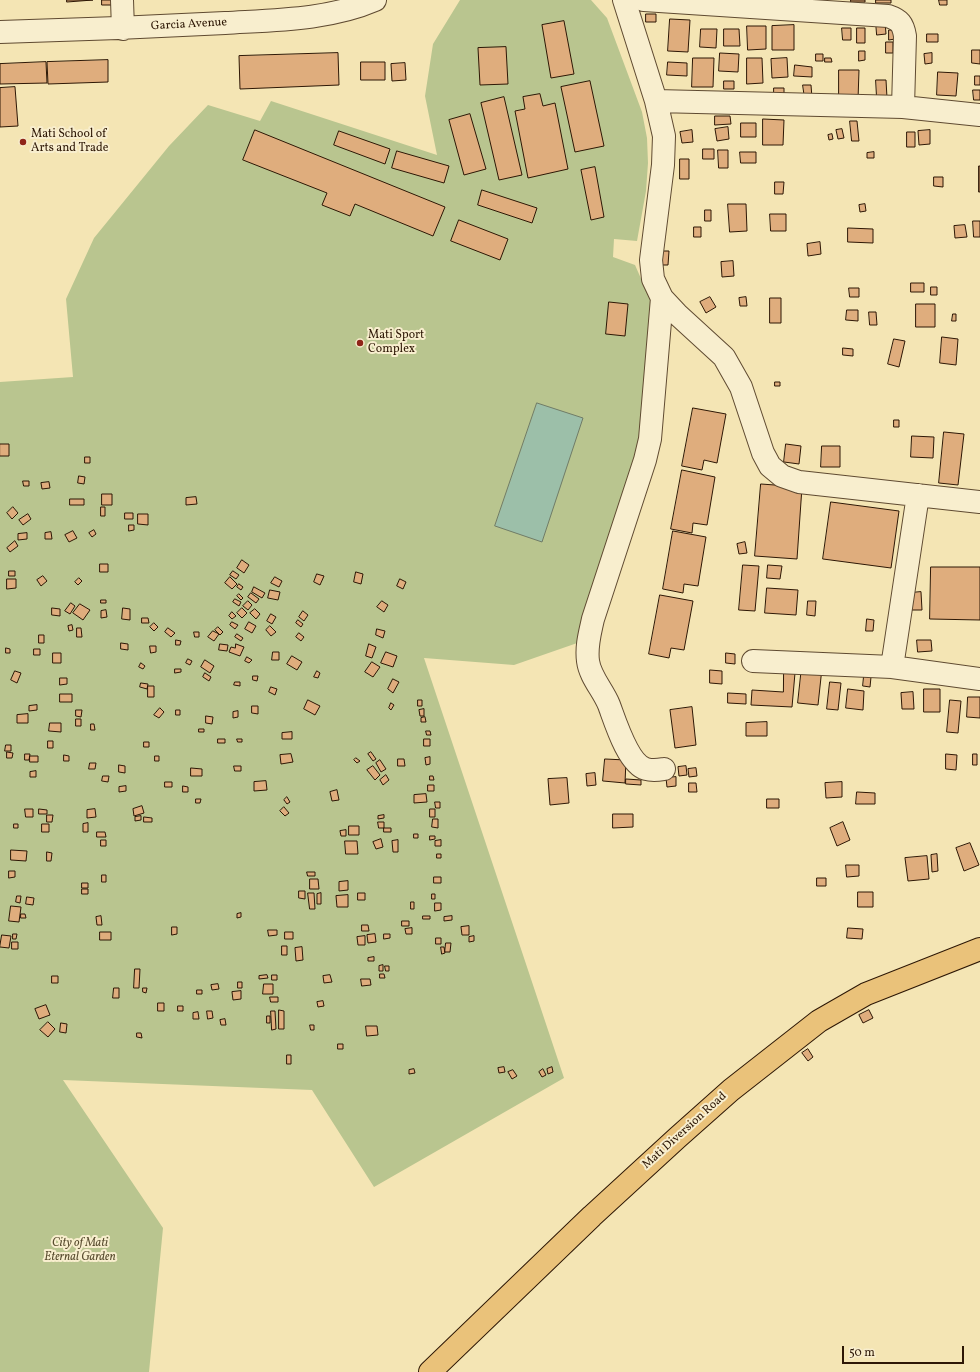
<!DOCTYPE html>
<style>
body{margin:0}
#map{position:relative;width:980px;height:1372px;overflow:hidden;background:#f4e5b4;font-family:Vollkorn,serif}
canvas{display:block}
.scale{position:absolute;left:842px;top:1346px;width:122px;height:18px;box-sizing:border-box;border:2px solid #2d1705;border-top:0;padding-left:5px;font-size:12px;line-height:14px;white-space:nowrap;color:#2d1705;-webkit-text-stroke:3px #f8eece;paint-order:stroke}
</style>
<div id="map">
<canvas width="980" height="1372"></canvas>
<div class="scale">50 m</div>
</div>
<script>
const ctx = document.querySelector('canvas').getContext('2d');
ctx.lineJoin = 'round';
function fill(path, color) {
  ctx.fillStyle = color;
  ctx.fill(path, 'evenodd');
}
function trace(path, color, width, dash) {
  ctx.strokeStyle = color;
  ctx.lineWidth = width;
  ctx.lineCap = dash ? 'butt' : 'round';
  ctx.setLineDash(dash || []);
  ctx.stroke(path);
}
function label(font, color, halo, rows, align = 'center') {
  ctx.font = font + ' Vollkorn,serif';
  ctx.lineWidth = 4;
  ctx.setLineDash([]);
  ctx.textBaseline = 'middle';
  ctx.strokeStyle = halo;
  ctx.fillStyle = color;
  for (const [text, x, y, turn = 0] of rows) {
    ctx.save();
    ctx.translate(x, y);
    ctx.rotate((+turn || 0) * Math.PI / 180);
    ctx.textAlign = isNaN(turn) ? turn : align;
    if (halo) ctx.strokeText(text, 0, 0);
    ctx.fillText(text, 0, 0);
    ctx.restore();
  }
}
const green = new Path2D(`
 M460,0h131l16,18 35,94 5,26 1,25 -2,28 -9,50 -23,-2 -1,18 22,8 19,43 -11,127 -60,206 -69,24 -90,-7 140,420 -190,109 -62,-97 -249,-10 100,148 -14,144h-149v-990l73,-5 -7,-78 28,-61 75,-92 39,-41 52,16 11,-20 166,54 -12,-59 8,-52z`);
const water = new Path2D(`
 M537,403l46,15 -41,124 -47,-16z`);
const building = new Path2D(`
 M67,0h26l-26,2z
 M102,0h10v5h-10z
 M851,0h14v2h-14z
 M876,0h15v3h-15z
 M939,0h8v5h-7z
 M646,14h10v8h-10z
 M670,19l20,1 -2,32 -20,-1z
 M564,21l10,53 -23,4 -9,-53z
 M876,22h9l1,12 -9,1z
 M794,25v25h-22v-24z
 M747,26h19v23l-18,1z
 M842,28h9v12h-8z
 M857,28h8v15h-8z
 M701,29h16l-1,19 -16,-1z
 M724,29h15l1,17h-16z
 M889,30h5l1,9 -6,1z
 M927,34h11v8h-11z
 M886,42h7v11h-7z
 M506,47l2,37 -28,1 -2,-37z
 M972,50h8v14l-8,-1z
 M859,51h6v9l-6,1z
 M338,53l1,32 -99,4 -1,-33z
 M720,53l19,1 -1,18 -19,-1z
 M932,53v10l-7,1 -1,-10z
 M816,54h7v7h-7z
 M693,58h21l-1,29h-21z
 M747,58h15l1,25 -16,1z
 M787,58l1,19 -16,1 -1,-19z
 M825,58h6l1,4h-7z
 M108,60v22l-60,2 -1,-22z
 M46,62l1,21 -47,1v-20z
 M361,62h24v18h-24z
 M668,62l19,1v13l-20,-1z
 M405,63l1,17 -14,1 -1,-17z
 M795,65l17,2v10l-18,-1z
 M839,70h20l-1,30 -19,-1z
 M938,72l20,1 -2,23 -19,-1z
 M975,76h5v9h-5z
 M876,80h10l1,18h-10z
 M590,81l14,65 -29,6 -14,-65z
 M724,81h10v8h-10z
 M803,85h8l1,13 -7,1z
 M15,87l3,39 -18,1v-39z
 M774,88h10v9h-10z
 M973,90h7v10h-6z
 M540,94l3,12 12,-3 13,66 -40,9 -13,-67 10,-2 -2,-12z
 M504,97l18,78 -23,5 -18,-77z
 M470,114l16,55 -22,6 -15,-55z
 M715,116h15l1,8 -16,1z
 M763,119l21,1 -1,25h-20z
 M850,121h7l2,20h-7z
 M741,123h15v14h-15z
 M728,127l1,12 -12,2 -2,-12z
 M842,129l2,9 -6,1 -2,-9z
 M255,130l190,77 -12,29 -78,-32 -5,12 -28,-11 5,-12 -84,-33z
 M692,130l1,12 -11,1 -2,-11z
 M930,130v14l-11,1 -1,-14z
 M339,131l51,18 -5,15 -51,-19z
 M907,132h8v15h-8z
 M832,134l1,5 -4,1 -1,-5z
 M703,149h11v10h-11z
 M718,150h10v18h-9z
 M397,151l52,15 -5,17 -52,-15z
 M740,152h16v11h-15z
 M874,152v6h-7v-5z
 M680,159h9v20h-9z
 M979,166h1v26h-1z
 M595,167l9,50 -13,3 -10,-50z
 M934,177h9v10l-9,-1z
 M775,182h9l-1,12h-8z
 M482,190l55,18 -5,15 -54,-18z
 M728,204h18l1,27 -17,1z
 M865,204l1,7 -6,1 -1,-7z
 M705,210h6v11h-6z
 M770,214h16v17h-15z
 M459,220l49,19 -8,21 -49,-19z
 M973,221h7v16h-6z
 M965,225l2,12 -12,1 -1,-12z
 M694,227h7v10h-7z
 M848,228l25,1v14l-25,-1z
 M820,242l1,12 -13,2 -1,-12z
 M658,251h11l-1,14h-11z
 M733,261l1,15 -12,1 -1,-15z
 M911,283h13v9h-13z
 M931,287h6v8h-6z
 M849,288h10v9h-9z
 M710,297l6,10 -10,6 -6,-11z
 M746,297l1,9h-7l-1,-8z
 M770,298h11v25h-11z
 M609,302l19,2 -3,32 -19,-2z
 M916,304h19v23h-19z
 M847,310h11v11l-12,-1z
 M869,312h7l1,13h-7z
 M953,314h3v7h-4z
 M942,337l16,2 -2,26 -16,-2z
 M894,339l11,2 -6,26 -11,-3z
 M843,348l10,1v7l-10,-1z
 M775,382h5v4h-5z
 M693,408l33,6 -9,49 -13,-3 -2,10 -20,-4z
 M894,420h5v7h-5z
 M944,432l20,2 -6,51 -19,-2z
 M912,436l22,1 -1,21 -22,-1z
 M0,444h9v12h-9z
 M786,444l15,2 -2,18 -15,-2z
 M822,446h18v21h-19z
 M85,457h5v6h-5z
 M682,470l33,7 -8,48 -14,-2 -1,10 -21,-4z
 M79,476l6,1 -1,7 -6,-1z
 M23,481h6v5h-5z
 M49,482l1,6 -8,1 -1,-6z
 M761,484l41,3 -5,72 -42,-3z
 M102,494h10v11h-10z
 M196,497l1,7 -11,1v-7z
 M70,499h14v6h-14z
 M831,502l68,9 -8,57 -68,-9z
 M13,507l5,6 -6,6 -5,-6z
 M101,507h4v9h-4z
 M125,513h8v6h-8z
 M28,514l3,5 -8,6 -4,-5z
 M138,514h10v11l-10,-1z
 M129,525h5v5l-5,1z
 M94,530l2,4 -4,3 -3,-4z
 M73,531l4,7 -8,4 -4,-7z
 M673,531l33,6 -8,49 -14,-2 -1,9 -20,-4z
 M51,532l1,7h-7v-6z
 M27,533v6l-9,1v-6z
 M15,541l3,5 -8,6 -3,-4z
 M745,542l2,11 -8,1 -2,-10z
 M242,560l7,5 -5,8 -7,-5z
 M100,564h8v8h-8z
 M743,565l16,1 -4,45 -16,-1z
 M768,565l14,1 -2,13 -13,-1z
 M931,567h49v53l-50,-1z
 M9,571h6v5h-6z
 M233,571l6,4 -3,4 -6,-4z
 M356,572l7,2 -2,10 -7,-2z
 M317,574l7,2 -4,9 -6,-3z
 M43,576l4,5 -6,5 -4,-6z
 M230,577l7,7 -5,5 -7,-6z
 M275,577l7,4 -3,6 -8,-4z
 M79,578l3,3 -4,4 -3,-3z
 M7,579h9v9l-9,1z
 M400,579l6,3 -3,7 -6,-3z
 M239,584l4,3 -2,3 -4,-3z
 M254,587l11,6 -3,5 -10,-6z
 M767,588l31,2 -2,25 -31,-2z
 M270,590l10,2 -2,8 -10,-2z
 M921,592l1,18h-12v-17z
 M251,593l8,6 -3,4 -8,-6z
 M239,594l4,4 -2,2 -4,-4z
 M660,595l33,6 -9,49 -13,-2 -2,10 -20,-4z
 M235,599l6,3 -2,4 -6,-4z
 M101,600h5v3h-5z
 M248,601l4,4 -4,5 -5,-4z
 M382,601l6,4 -4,7 -7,-5z
 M808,601h8l-1,15 -8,-1z
 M71,603l4,3 -5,8 -5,-3z
 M80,604l10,6 -7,10 -10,-7z
 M52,608l8,1v7l-8,-1z
 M123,608l7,1v11l-8,-1z
 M242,608l5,5 -5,5 -5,-5z
 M255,609l5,5 -4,5 -6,-6z
 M106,610l1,7 -6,1v-7z
 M303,611l5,4 -4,6 -5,-4z
 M232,612l4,4 -4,3 -3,-3z
 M271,614l5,3 -4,7 -5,-3z
 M142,618h6l1,5h-7z
 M867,619l7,1 -1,11h-7z
 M298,620l5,4 -2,3 -5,-4z
 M232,622l6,3 -3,4 -5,-4z
 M249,622l7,4 -4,7 -7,-4z
 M154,623l4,4 -4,4 -4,-4z
 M72,625l1,5 -4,1 -1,-5z
 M270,626l6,6 -5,4 -5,-6z
 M218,627l5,5 -3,3 -5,-5z
 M77,628h4l1,9h-5z
 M168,628l7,5 -4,4 -6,-5z
 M377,629l8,2 -2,7 -7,-3z
 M213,631l6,3 -5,7 -6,-4z
 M194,632h5v5h-4z
 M299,633l5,4 -3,4 -5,-4z
 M237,634l6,4 -2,3 -6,-4z
 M39,635h5v8h-5z
 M176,640l5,1 -1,4h-4z
 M917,640h14l1,11 -14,1z
 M121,643l7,1v6l-7,-1z
 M220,644l8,1 -1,6 -8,-1z
 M236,644l8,3 -4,9 -11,-4 2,-5 4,1z
 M369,644l7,3 -4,11 -6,-2z
 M150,646h6v6l-5,1z
 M6,648l4,1v4h-4z
 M34,649h6v6h-6z
 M273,652h6v8h-7z
 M386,652l11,4 -4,11 -12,-4z
 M53,653h8v10h-8z
 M726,653l9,1v10l-9,-1z
 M292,656l10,6 -5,8 -10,-6z
 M247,657l5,3 -3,3 -4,-2z
 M188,659l4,2 -2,4 -4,-2z
 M205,660l9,6 -4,7 -9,-6z
 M372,662l8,5 -7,10 -8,-5z
 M141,663l4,3 -2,3 -4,-2z
 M802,666l20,2 -4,37 -20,-2z
 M175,669h6v3l-6,1z
 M710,670l12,1v13l-12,-1z
 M15,671l6,2 -4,10 -6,-3z
 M317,671l3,2 -2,5 -4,-1z
 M784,672l11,1 -3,34 -41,-2 1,-15 31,2z
 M205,673l6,4 -2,4 -6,-4z
 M253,676h5l-1,5 -4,-1z
 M864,676l7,1 -1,10 -7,-1z
 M60,678h7v6l-7,1z
 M393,679l6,3 -6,11 -5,-4z
 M235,682h5v4l-6,-1z
 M830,682l11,1 -3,27 -11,-1z
 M141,683l7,1 -1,5 -7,-2z
 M148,686h6v11h-6z
 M271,687l6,2 -2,6 -6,-3z
 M848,689l16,2 -1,19 -17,-2z
 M924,689h16v23h-16z
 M913,692l1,17h-12l-1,-16z
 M728,693l18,1v10l-18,-1z
 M60,694h12v8h-12z
 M968,697h12v21l-13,-1z
 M308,700l12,6 -5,9 -11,-6z
 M418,700h4v6h-4z
 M950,700l11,1 -3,32 -11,-1z
 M391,703l3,2 -3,5 -2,-2z
 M37,705v5l-8,1v-5z
 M252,706h6v8l-6,-1z
 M692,707l4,38 -21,3 -5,-38z
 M160,708l4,4 -5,6 -5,-3z
 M424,709v7h-4l-1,-6z
 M76,710h6l-1,7 -5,-1z
 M176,710h4v5h-4z
 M238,711v6l-5,1v-6z
 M28,714v9h-11v-8z
 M206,716l7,1 -1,7 -6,-1z
 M425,717l1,5h-5v-4z
 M76,719h5v7h-5z
 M767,722v14h-21v-13z
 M50,723h11v9l-12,-1z
 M91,724h3l1,6h-4z
 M199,729h5v3h-5z
 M426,731h4l1,4h-4z
 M292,732v7h-10v-6z
 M218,739h7v4h-7z
 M237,739h5v3h-4z
 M424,739h6v7h-6z
 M48,741h5v7h-5z
 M144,742h5v5h-5z
 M6,745h5v6h-6z
 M7,752l6,1 -1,5h-5z
 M371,752l5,7 -3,2 -5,-7z
 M25,754h5l-1,6h-4z
 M291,754l2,8 -12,2 -1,-9z
 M946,754l11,1 -1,15 -10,-1z
 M973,754h4v11h-4z
 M64,755l5,1v5h-5z
 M30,756h8v6h-8z
 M155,756h4v5h-4z
 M430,757v7l-4,1 -1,-7z
 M356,758l4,3 -3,2 -3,-3z
 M398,759h6l1,7h-7z
 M605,759l21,1 -1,23 -22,-2z
 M380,760l6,9 -5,3 -5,-9z
 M90,763h6l-1,6h-6z
 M119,765l6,1v7l-6,-1z
 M234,766h7v5h-6z
 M373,766l7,9 -5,5 -8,-10z
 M686,766l1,9 -8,1 -1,-9z
 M191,768l11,1v7h-11z
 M696,768l1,8 -8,1 -1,-8z
 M36,771v6h-6v-5z
 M595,773l1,12 -9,1 -1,-12z
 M386,775l3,5 -6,5 -3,-5z
 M103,776h6l-1,6 -6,-1z
 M430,776h3l1,4h-4z
 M676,777v9l-9,1 -1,-9z
 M567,778l2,25 -19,2 -2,-26z
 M626,779l15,1v5l-15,-1z
 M266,781l1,9 -13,1v-9z
 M165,782h7v5h-7z
 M842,782v15l-16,1 -1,-15z
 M689,783h7l1,9h-8z
 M428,785h6v6h-6z
 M126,786v5l-7,1v-5z
 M183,786l5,1v5h-5z
 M337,790l2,10 -7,1 -2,-9z
 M857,792l18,1v11h-19z
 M426,794l1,8 -13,1v-8z
 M287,797l3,5 -3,2 -3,-4z
 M196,799h5l-1,4h-4z
 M767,799h12v9h-12z
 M435,802h5v6h-4z
 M142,806l2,7 -10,3 -1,-7z
 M284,807l5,6 -4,3 -5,-5z
 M25,809h8v8h-7z
 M39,809l8,1v4h-8z
 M95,809l1,8 -9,1v-8z
 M430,809h5v8h-5z
 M613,814h20v13l-20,1z
 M47,815h6l-1,7h-5z
 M384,815v3l-6,1v-3z
 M141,816v4l-6,1v-4z
 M144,817l8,1v4h-8z
 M433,819h5v9l-6,-1z
 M378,822h6v6h-5z
 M843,822l7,18 -13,6 -7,-18z
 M88,823v9h-5v-8z
 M14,824h4v4h-4z
 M42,824h7v8h-7z
 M349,826h10v9h-10z
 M384,828h7v4h-7z
 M346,830v6h-5l-1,-5z
 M97,832h8l1,5h-9z
 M414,834h4v4h-4z
 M430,836h5v3l-5,1z
 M381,839l2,8 -7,2 -3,-7z
 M101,840h5v6h-5z
 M398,840v12h-5l-1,-11z
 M441,840v6h-6v-5z
 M345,841h12l1,13h-12z
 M970,843l9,22 -15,6 -8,-23z
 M11,850l16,1 -1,10 -15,-1z
 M47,852l5,1 -1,8h-4z
 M437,854h4v4h-4z
 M937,854l1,17 -6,1 -1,-17z
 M927,856l2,23 -21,2 -3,-23z
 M846,865h13v11l-12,1z
 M9,871h6v6l-6,1z
 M307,872h8v4h-7z
 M102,875h4v7h-4z
 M434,877h7v6h-7z
 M817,878h9v8h-9z
 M310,879h8l1,10h-9z
 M348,881v9l-9,1v-9z
 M82,883h6v5h-6z
 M82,889h6v5h-6z
 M299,891h6v8l-6,-1z
 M858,892h15v15h-15z
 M308,893h6l1,16h-5z
 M321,893v11h-4v-10z
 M358,893h7v7h-7z
 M432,894h3v5h-3z
 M348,895v12h-11l-1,-11z
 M17,896h4l-1,7 -4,-1z
 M27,897l7,1 -1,7 -7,-1z
 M411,902h3v7h-3z
 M435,903h6v7l-6,1z
 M11,906l10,1 -2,15 -10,-1z
 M241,913v4l-4,1v-4z
 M21,914h4l1,4h-5z
 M101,916l1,9h-5l-1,-8z
 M423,916h7v3h-7z
 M452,916v4l-8,1v-4z
 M402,921h7v5h-7z
 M362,925h6l1,6h-7z
 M469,926v9h-7l-1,-8z
 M172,927h5v7l-5,1z
 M412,928v6h-6l-1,-5z
 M848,928l15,1 -1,10 -15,-1z
 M268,930h9v5l-8,1z
 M100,932h11v8h-11z
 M285,932h8v7h-8z
 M13,934h4l-1,5h-3z
 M375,934l1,8 -8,1 -1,-8z
 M384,934h6v4l-6,1z
 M2,935l9,1 -2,12 -9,-1z
 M365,936v9h-7l-1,-8z
 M474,936v5l-5,1v-5z
 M436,938h5v6h-5z
 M12,942h6v7h-6z
 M446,943h5l-1,9h-5z
 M282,946h5v9h-5z
 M302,947l1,13 -7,1 -1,-13z
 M441,947h3l1,6 -3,1z
 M374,957v4h-6v-3z
 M383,965v6h-4v-5z
 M385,966h4v5h-3z
 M135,969h5l-1,19h-5z
 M380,974h4l1,4h-5z
 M267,975l1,3 -9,1v-3z
 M272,975h5v5h-5z
 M330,975l2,7 -8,1 -1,-7z
 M52,976h6v7h-6z
 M361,979h9l1,6 -9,1z
 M238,982h4v6h-4z
 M218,984l1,5 -7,1 -1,-5z
 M264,984h9v10h-10z
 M114,988h5v10h-6z
 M143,988h4l-1,5 -3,-1z
 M197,990h5v4h-5z
 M241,991v8l-8,1 -1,-8z
 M270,997h8v5h-7z
 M323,1001l1,5 -6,1 -1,-5z
 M158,1003h6v8h-6z
 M46,1005l4,10 -11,4 -4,-10z
 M178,1006h5v5h-5z
 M279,1010l5,1v18h-5z
 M869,1010l4,8 -10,5 -4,-8z
 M207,1011h5l1,7 -5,1z
 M271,1011h4l1,18 -4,1z
 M198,1012l1,7h-6v-6z
 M267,1016h3v7h-3z
 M225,1019l1,6h-5l-1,-5z
 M48,1022l7,7 -7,8 -8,-7z
 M61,1023l6,1 -1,9 -6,-1z
 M310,1025h4v5h-3z
 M366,1026h11l1,9 -11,1z
 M137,1033h4l1,5 -5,-1z
 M338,1044h5v5h-5z
 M808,1049l5,8 -5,4 -6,-8z
 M287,1055h4v9h-4z
 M504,1067l1,5 -6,1 -1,-5z
 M552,1067l1,5 -5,2 -1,-5z
 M414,1069l1,4 -6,1v-4z
 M543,1069l3,6 -4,2 -3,-5z
 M513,1070l4,6 -5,3 -4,-7z`);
const minor = new Path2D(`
 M122,0l1,29
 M624,0l32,101 8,35 -1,29 -12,95 2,19 9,19 15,16 47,43 17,30 22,66 7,13 12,10 17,6 181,20
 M644,0l244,16c12,4 15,8 17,20l-2,71
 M0,32c75,-2 150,-5 225,-9 50,-3 104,-3 150,-23
 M656,101l247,6 77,8
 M662,298l-12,141 -5,21 -52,159c-3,14 -7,27 -5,42 2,16 15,29 21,44 6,16 19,59 37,64 7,2 12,1 18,0
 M753,661l139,6 88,12
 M892,667l26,-172`);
const highway = new Path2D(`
 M430,1372l162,-156 85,-78 54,-48 88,-69 47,-27 114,-45`);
const markers = [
 [23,142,4,"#8f2418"],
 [360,343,4,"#8f2418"]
];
const streetNames = [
 ["Garcia Avenue",189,25,-3],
 ["Mati Diversion Road",685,1131,-42]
];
const poiNames = [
 ["Mati School of",31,135],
 ["Arts and Trade",31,149],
 ["Mati Sport",368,336],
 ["Complex",368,350]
];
const parkNames = [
 ["City of Mati",80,1244],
 ["Eternal Garden",80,1258]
];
fill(green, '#b9c58f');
fill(water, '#9cbfa9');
trace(water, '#707c67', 1);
fill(building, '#dfad7d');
trace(building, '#2d1705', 1);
trace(minor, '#5f4a31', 24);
trace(highway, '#2d1705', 24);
trace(minor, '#f8eece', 22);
trace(highway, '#eac27a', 22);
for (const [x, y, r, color] of markers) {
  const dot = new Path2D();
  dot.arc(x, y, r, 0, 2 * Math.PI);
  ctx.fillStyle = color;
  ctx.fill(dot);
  trace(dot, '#f8eece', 1.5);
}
label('12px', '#2d1705', '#f8eece', streetNames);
label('12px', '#2d1705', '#f8eece', poiNames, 'left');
label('italic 12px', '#574b2e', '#f8eece', parkNames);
</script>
